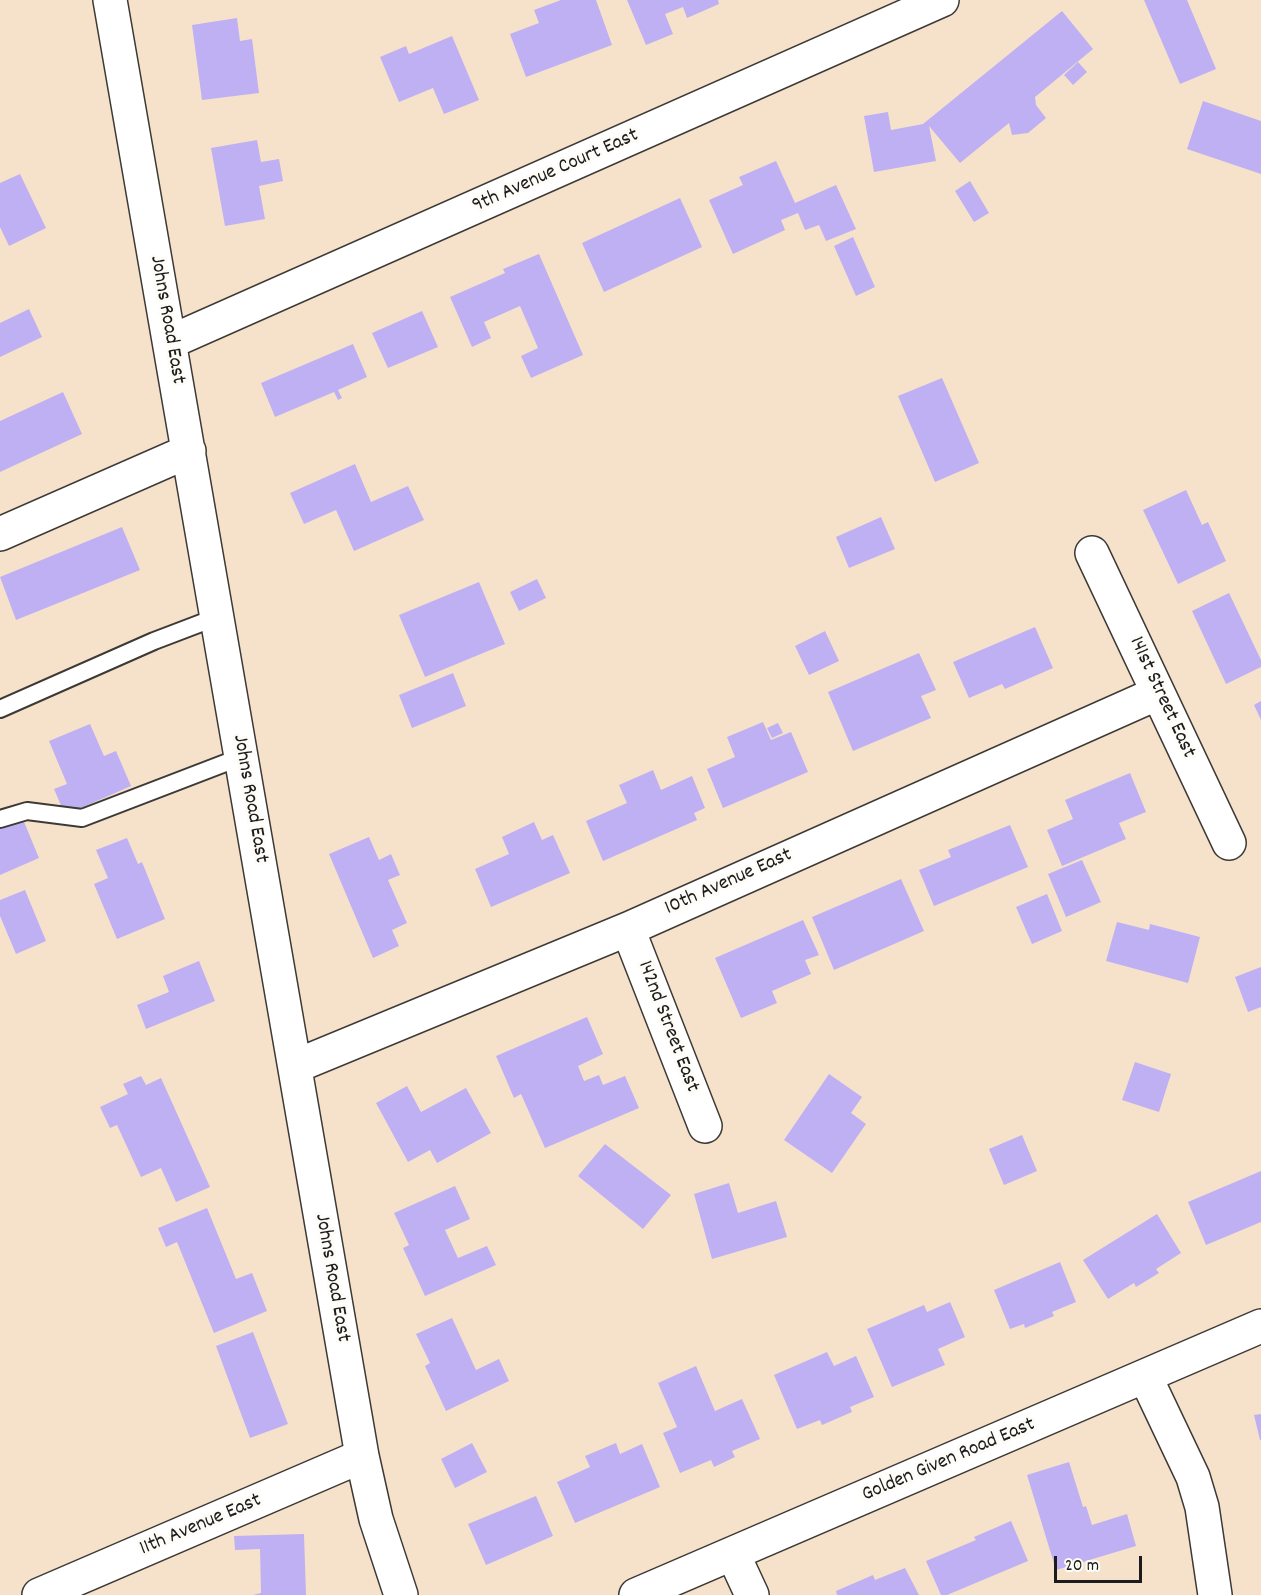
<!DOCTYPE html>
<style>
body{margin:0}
#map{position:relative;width:1261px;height:1595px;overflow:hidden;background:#f6e2cb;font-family:Dekko,sans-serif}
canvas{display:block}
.scale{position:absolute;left:1054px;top:1556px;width:88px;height:27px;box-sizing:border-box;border:3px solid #1c1c1c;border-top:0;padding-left:8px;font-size:18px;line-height:21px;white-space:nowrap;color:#1c1c1c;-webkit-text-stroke:4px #fdfcf7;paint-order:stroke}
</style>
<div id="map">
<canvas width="1261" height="1595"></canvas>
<div class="scale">20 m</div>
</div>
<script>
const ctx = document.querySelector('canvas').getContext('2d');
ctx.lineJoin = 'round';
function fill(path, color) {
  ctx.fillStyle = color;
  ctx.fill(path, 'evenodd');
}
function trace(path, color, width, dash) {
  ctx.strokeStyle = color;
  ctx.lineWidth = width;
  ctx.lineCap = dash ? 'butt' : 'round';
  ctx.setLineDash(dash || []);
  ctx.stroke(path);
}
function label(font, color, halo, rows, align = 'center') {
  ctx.font = font + ' Dekko,sans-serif';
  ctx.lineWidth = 6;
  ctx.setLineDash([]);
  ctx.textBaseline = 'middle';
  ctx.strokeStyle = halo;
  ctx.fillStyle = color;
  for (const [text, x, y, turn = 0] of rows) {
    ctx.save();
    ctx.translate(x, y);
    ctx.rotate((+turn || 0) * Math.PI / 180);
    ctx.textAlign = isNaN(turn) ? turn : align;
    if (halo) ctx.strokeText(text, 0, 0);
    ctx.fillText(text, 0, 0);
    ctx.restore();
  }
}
const building = new Path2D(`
 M561,0h35l16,45 -86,32 -16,-43 29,-11 -5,-13z
 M627,0h91l1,4 -32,14 -4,-11 -18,7 8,20 -27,11z
 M1144,0h43l29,69 -36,15z
 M1062,11l31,38 -58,48 1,8 10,13 -18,15 -16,2 -3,-12 -49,40 -31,-37 7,35 -62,11 -10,-56 24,-4 3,18 32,-6z
 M237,18l3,23 12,-2 7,54 -57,7 -10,-75z
 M452,36l27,64 -35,14 -11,-26 -34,14 -19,-45 26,-11 3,8z
 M1078,62l9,10 -14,13 -9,-10z
 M1203,101l58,20v53l-74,-25z
 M257,140l4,22 18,-3 4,22 -24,5 6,33 -40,7 -14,-78z
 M776,161l19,42 41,-18 20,44 -30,12 -7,-16 -14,5 -7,-17 -17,7 4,10 -52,24 -24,-54 34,-15 -4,-8z
 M20,174l26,54 -37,18 -9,-19v-44z
 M970,181l19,32 -15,9 -19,-31z
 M680,198l22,49 -98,45 -22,-49z
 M853,237l22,50 -19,9 -22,-50z
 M539,254l44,101 -52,23 -10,-22 17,-8 -18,-42 -36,16 7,16 -19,9 -22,-50 55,-24 -2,-4z
 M29,309l13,28 -42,20v-34z
 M422,311l16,36 -50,21 -16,-35z
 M353,344l14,33 -29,13 4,8 -4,2 -4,-8 -59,25 -14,-34z
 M942,378l37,85 -44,19 -37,-86z
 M63,392l19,42 -82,38v-51z
 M355,464l16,38 37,-16 16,34 -70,31 -18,-41 -32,14 -14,-31z
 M1186,490l16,35 6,-3 18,39 -48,23 -35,-74z
 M881,517l14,32 -46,19 -13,-31z
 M122,527l18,43 -124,50 -16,-43z
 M537,579l9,19 -27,13 -9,-19z
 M479,582l26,62 -80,33 -26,-62z
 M1229,593l32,67v7l-35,17 -34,-73z
 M1035,627l18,41 -48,21 -3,-5 -33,14 -16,-36z
 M825,631l14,30 -30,14 -14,-29z
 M919,653l17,37 -15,6 10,22 -78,33 -25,-59z
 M453,673l13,33 -54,22 -13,-33z
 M1261,701v19l-7,-15z
 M763,722l8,18 20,-8 17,40 -85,36 -16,-39 28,-12 -8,-20z
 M778,723l5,10 -11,5 -5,-10z
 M90,724l14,32 12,-5 15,35 -66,29 -11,-26 13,-5 -18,-43z
 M653,770l8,20 31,-14 13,32 -11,5 3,7 -94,41 -17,-40 41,-18 -8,-18z
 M1130,773l16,39 -27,11 7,16 -64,27 -15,-36 26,-11 -8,-19z
 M22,817l17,41 -39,17v-49z
 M534,822l8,18 11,-5 17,38 -79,34 -16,-38 34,-15 -7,-17z
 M1010,825l18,42 -94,39 -15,-36 32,-13 -3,-7z
 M369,837l10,23 12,-6 9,21 -12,5 19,43 -15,7 7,16 -26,12 -44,-104z
 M127,838l11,26 4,-2 23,57 -48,20 -23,-55 14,-6 -12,-28z
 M1082,860l19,42 -35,15 -18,-43z
 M901,879l23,52 -90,39 -22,-53z
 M25,890l21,51 -30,13 -16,-38v-16z
 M1047,894l15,37 -30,13 -16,-37z
 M803,920l16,35 -14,5 6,14 -39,17 5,12 -36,15 -26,-60z
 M1117,922l32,8 1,-6 50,13 -12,46 -82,-22z
 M199,961l16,40 -69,28 -9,-24 32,-13 -6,-16z
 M1261,967v40l-13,5 -13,-35z
 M587,1017l16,37 -25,12 6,15 15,-6 4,10 22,-9 14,32 -94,40 -24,-54 -7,4 -18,-42z
 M1135,1062l36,12 -12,38 -37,-12z
 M829,1074l33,23 -11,16 15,11 -34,49 -48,-33z
 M141,1076l5,9 15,-7 49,109 -34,15 -15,-34 -20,9 -24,-52 -7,3 -10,-21 28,-13 -5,-10z
 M407,1086l14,26 45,-24 25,45 -54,30 -7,-13 -22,12 -32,-59z
 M1022,1135l15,36 -33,14 -15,-36z
 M605,1144l66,51 -28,34 -65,-53z
 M1261,1171v51l-55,23 -18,-43z
 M729,1183l9,30 38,-12 11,36 -75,22 -18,-65z
 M455,1186l15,33 -25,11 13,28 29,-12 9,19 -71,31 -22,-48 6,-3 -15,-32z
 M207,1208l29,71 16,-6 15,38 -53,22 -37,-91 -11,5 -8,-19z
 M1157,1214l24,39 -25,16 3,4 -23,14 -2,-4 -26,16 -25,-39z
 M1060,1262l16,40 -24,10 2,4 -29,12 -1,-4 -14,5 -16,-39z
 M950,1302l15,35 -27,12 7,16 -53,22 -25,-58 57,-24 3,7z
 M452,1318l24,52 23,-11 10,22 -63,30 -21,-45 5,-3 -14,-29z
 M253,1332l35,92 -38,14 -34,-92z
 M827,1352l7,14 22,-10 18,41 -24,10 2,5 -30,13 -2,-5 -23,9 -23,-54z
 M696,1366l19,45 27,-12 18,40 -28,12 3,6 -21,10 -3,-7 -31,13 -17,-40 14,-6 -19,-44z
 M1261,1414v26h-1l-6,-25z
 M472,1443l15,29 -32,16 -14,-29z
 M616,1443l4,11 22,-10 18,43 -85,36 -18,-41 33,-15 -5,-11z
 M1069,1462l14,45 3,-1 6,19 35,-11 9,32 -80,24 -29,-95z
 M536,1496l17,40 -67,29 -18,-41z
 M1011,1521l17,40 -81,34h-6l-15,-34 50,-21 -2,-3z
 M304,1534l2,61h-53l8,-2 -1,-44 -25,1 -1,-14z
 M905,1568l14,27h-82l-1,-4 37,-16 2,5z`);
const service = new Path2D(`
 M0,709l154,-68 63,-24
 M0,819l27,-8 55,7 159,-61`);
const minor = new Path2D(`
 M110,0l252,1456 14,63 25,76
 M170,342l772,-342
 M0,534l189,-83
 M1092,553l137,290
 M628,929l77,197
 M296,1066l332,-137 530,-236
 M1145,1376l48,101 9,30 13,88
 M733,1554l19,41
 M39,1595l323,-139
 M636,1595l625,-269`);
const streetNames = [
 ["9th Avenue Court East",556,172,-24],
 ["Johns Road East",166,320,80],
 ["141st Street East",1161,698,65],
 ["Johns Road East",249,799,80],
 ["10th Avenue East",729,883,-24],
 ["142nd Street East",667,1027,69],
 ["Johns Road East",331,1278,80],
 ["Golden Given Road East",949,1461,-23],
 ["11th Avenue East",201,1526,-23]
];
fill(building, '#beb0f3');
trace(service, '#3d3a36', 20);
trace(minor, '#3d3a36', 36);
trace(service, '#fff', 16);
trace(minor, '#fff', 33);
label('21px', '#1c1c1c', '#fdfcf7', streetNames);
</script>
